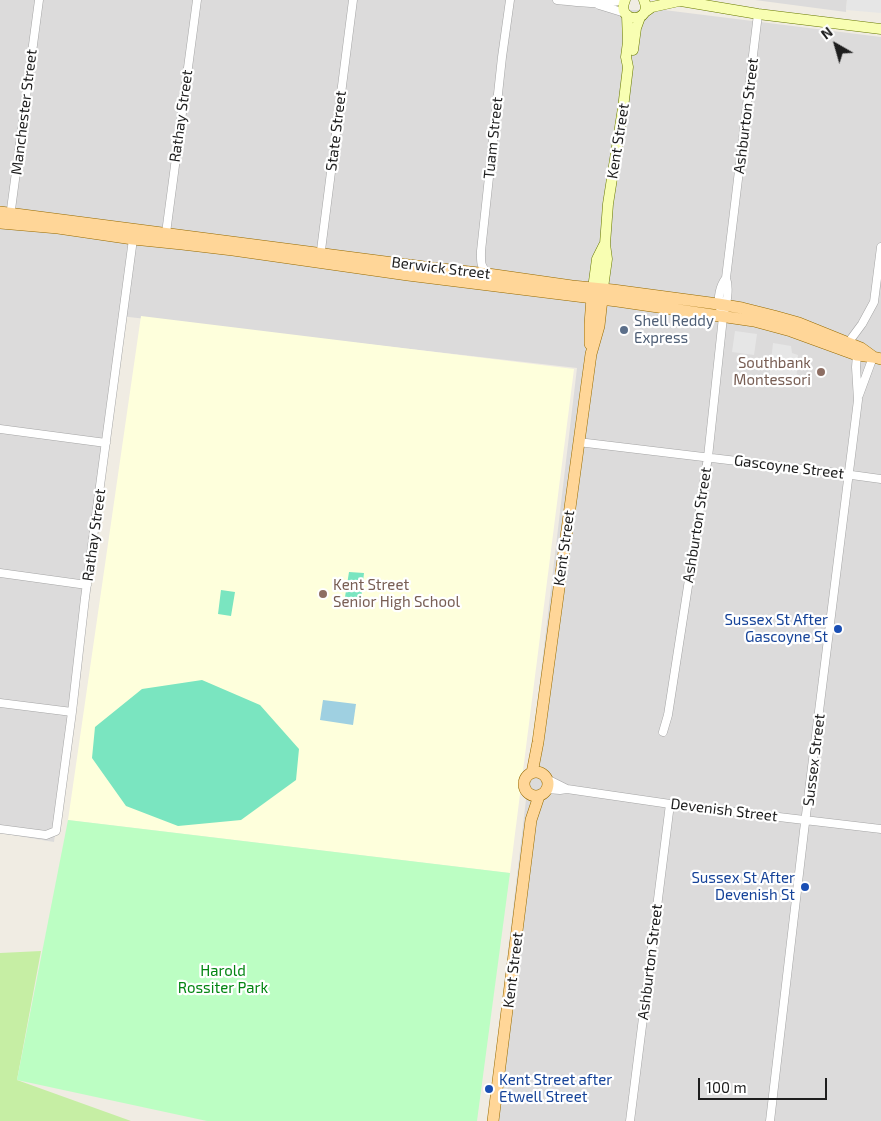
<!DOCTYPE html>
<style>
body{margin:0}
#map{position:relative;width:881px;height:1121px;overflow:hidden;background:#f0ece3;font-family:"Exo 2",sans-serif}
canvas{display:block}
.north{position:absolute;left:811px;top:20px;width:50px;height:50px;-webkit-text-stroke:4px #fff;paint-order:stroke;rotate:322deg;font-size:14px;font-weight:700;line-height:20px;text-align:center;color:#1e1e1e}
.north::after{content:'';display:block;margin:auto;width:18px;height:22px;background:#1e1e1e;clip-path:polygon(50% 0,100% 100%,50% 72%,0 100%)}
.scale{position:absolute;left:698px;top:1078px;width:129px;height:22px;box-sizing:border-box;border:2px solid #1e1e1e;border-top:0;padding-left:6px;font-size:15px;line-height:18px;white-space:nowrap;color:#1e1e1e;-webkit-text-stroke:4px #fff;paint-order:stroke}
</style>
<div id="map">
<canvas width="881" height="1121"></canvas>
<div class="north">N</div>
<div class="scale">100 m</div>
</div>
<script>
const ctx = document.querySelector('canvas').getContext('2d');
ctx.lineJoin = 'round';
function fill(path, color) {
  ctx.fillStyle = color;
  ctx.fill(path, 'evenodd');
}
function trace(path, color, width, dash) {
  ctx.strokeStyle = color;
  ctx.lineWidth = width;
  ctx.lineCap = dash ? 'butt' : 'round';
  ctx.setLineDash(dash || []);
  ctx.stroke(path);
}
function label(font, color, halo, rows, align = 'center') {
  ctx.font = font + ' "Exo 2",sans-serif';
  ctx.lineWidth = 4.5;
  ctx.setLineDash([]);
  ctx.textBaseline = 'middle';
  ctx.strokeStyle = halo;
  ctx.fillStyle = color;
  for (const [text, x, y, turn = 0] of rows) {
    ctx.save();
    ctx.translate(x, y);
    ctx.rotate((+turn || 0) * Math.PI / 180);
    ctx.textAlign = isNaN(turn) ? turn : align;
    if (halo) ctx.strokeText(text, 0, 0);
    ctx.fillText(text, 0, 0);
    ctx.restore();
  }
}
const residential = new Path2D(`
 M0,0h629l-1,10h36l217,27v1084h-393l89,-753 -457,-52 -66,526 -54,-9z
 M755,0h92l-1,12z`);
const education = new Path2D(`
 M141,316l433,53 -64,504 -442,-53z`);
const grass = new Path2D(`
 M41,951l-24,129 114,41h-131v-168z`);
const park = new Path2D(`
 M68,820l442,53 -33,248h-270l-190,-41z`);
const pitch = new Path2D(`
 M349,572l15,1 -3,26 -16,-2z
 M221,590l14,2 -4,24 -13,-2z
 M202,680l58,25 39,44 -3,31 -55,40 -63,6 -52,-20 -34,-48 3,-31 47,-38z`);
const parking = new Path2D(`
 M847,0h34v13l-35,-3z
 M735,331l22,3 -3,21 -22,-3z
 M773,343l18,3 1,7 6,2 -2,29 -27,-3z`);
const water = new Path2D(`
 M323,700l33,4 -3,21 -33,-5z`);
const street = new Path2D(`
 M557,0c22,2 45,6 66,0
 M599,5l26,8
 M10,217l29,-217
 M166,233l31,-233
 M320,258l33,-258
 M488,274c-8,-8 -7,-12 -7,-23l21,-194 8,-57
 M720,308c-3,-10 0,-22 6,-30
 M848,343l14,-19 12,-22 7,-55
 M859,395l14,-38
 M0,429l106,14
 M578,442l259,31 44,6
 M0,573l87,12
 M0,703l72,9
 M663,732l5,-17 40,-258 15,-140c3,-12 7,-27 3,-39l32,-264
 M547,779l20,10
 M547,789l13,1 7,-1 110,16 204,24
 M0,829l46,6 10,-4 16,-119 13,-114 48,-359
 M630,1121l40,-317
 M770,1121l34,-290 54,-431 -2,-33 1,-12`);
const secondary = new Path2D(`
 M625,0c-10,24 29,24 19,0
 M675,0l83,14 123,15
 M645,12l7,-5 27,-6
 M633,50l3,-22 4,-11
 M602,295l5,-36 -2,-15 3,-40 15,-96 5,-41 -2,-10 2,-15 -1,-27
 M592,296l5,-37 7,-14`);
const primary = new Path2D(`
 M0,212l424,55 64,7 84,12 41,4 105,14 24,4 32,8 25,7 62,25 11,8
 M0,223l58,5 75,11 49,5 51,6 175,25 209,26 137,20 37,10 66,24 16,2 8,2
 M590,344v-20l2,-26
 M524 784a12 12 0 1 1 24 0a12 12 0 1 1-24 0Z
 M532,773l6,-31 53,-388 8,-28 3,-27
 M493,1121l38,-301 8,-24`);
const markers = [
 [624,330,5,"#5c6f8a"],
 [821,372,5,"#8d6e63"],
 [323,594,5,"#8d6e63"],
 [838,629,5,"#1a4fb4"],
 [805,887,5,"#1a4fb4"],
 [489,1089,5,"#1a4fb4"]
];
const streetNames = [
 ["Manchester Street",24,112,-83],
 ["Rathay Street",181,116,-82],
 ["Ashburton Street",746,116,-83],
 ["State Street",336,131,-83],
 ["Tuam Street",493,138,-84],
 ["Kent Street",618,141,-81],
 ["Berwick Street",441,268,7],
 ["Gascoyne Street",789,467,7],
 ["Ashburton Street",697,525,-81],
 ["Rathay Street",94,535,-82],
 ["Kent Street",564,548,-82],
 ["Sussex Street",814,760,-83],
 ["Devenish Street",724,810,7],
 ["Ashburton Street",650,962,-83],
 ["Kent Street",513,970,-83]
];
const serviceNames = [
 ["Shell Reddy",634,321],
 ["Express",634,338]
];
const educationNames = [
 ["Southbank",811,363],
 ["Montessori",811,380],
 ["Kent Street",333,585,"left"],
 ["Senior High School",333,602,"left"]
];
const transitNames = [
 ["Sussex St After",828,620],
 ["Gascoyne St",828,637],
 ["Sussex St After",795,878],
 ["Devenish St",795,895],
 ["Kent Street after",499,1080,"left"],
 ["Etwell Street",499,1097,"left"]
];
const parkNames = [
 ["Harold",223,971],
 ["Rossiter Park",223,988]
];
fill(residential, '#dcdbdb');
fill(education, '#feffdc');
fill(grass, '#c6eea4');
fill(park, '#bcfec3');
fill(pitch, '#7ae5c0');
fill(parking, '#e6e6e6');
fill(water, '#9fd0e1');
trace(street, '#a5a5a5', 9);
trace(secondary, '#687900', 11);
trace(primary, '#976b00', 12);
trace(street, '#fff', 8);
trace(secondary, '#f8feb2', 10);
trace(primary, '#ffd698', 11);
for (const [x, y, r, color] of markers) {
  const dot = new Path2D();
  dot.arc(x, y, r, 0, 2 * Math.PI);
  ctx.fillStyle = color;
  ctx.fill(dot);
  trace(dot, '#fff', 2);
}
label('15px', '#1e1e1e', '#fff', streetNames);
label('15px', '#4e5e75', '#fff', serviceNames, 'left');
label('15px', '#785e54', '#fff', educationNames, 'right');
label('15px', '#164399', '#fff', transitNames, 'right');
label('15px', '#038512', '#fff', parkNames);
</script>
